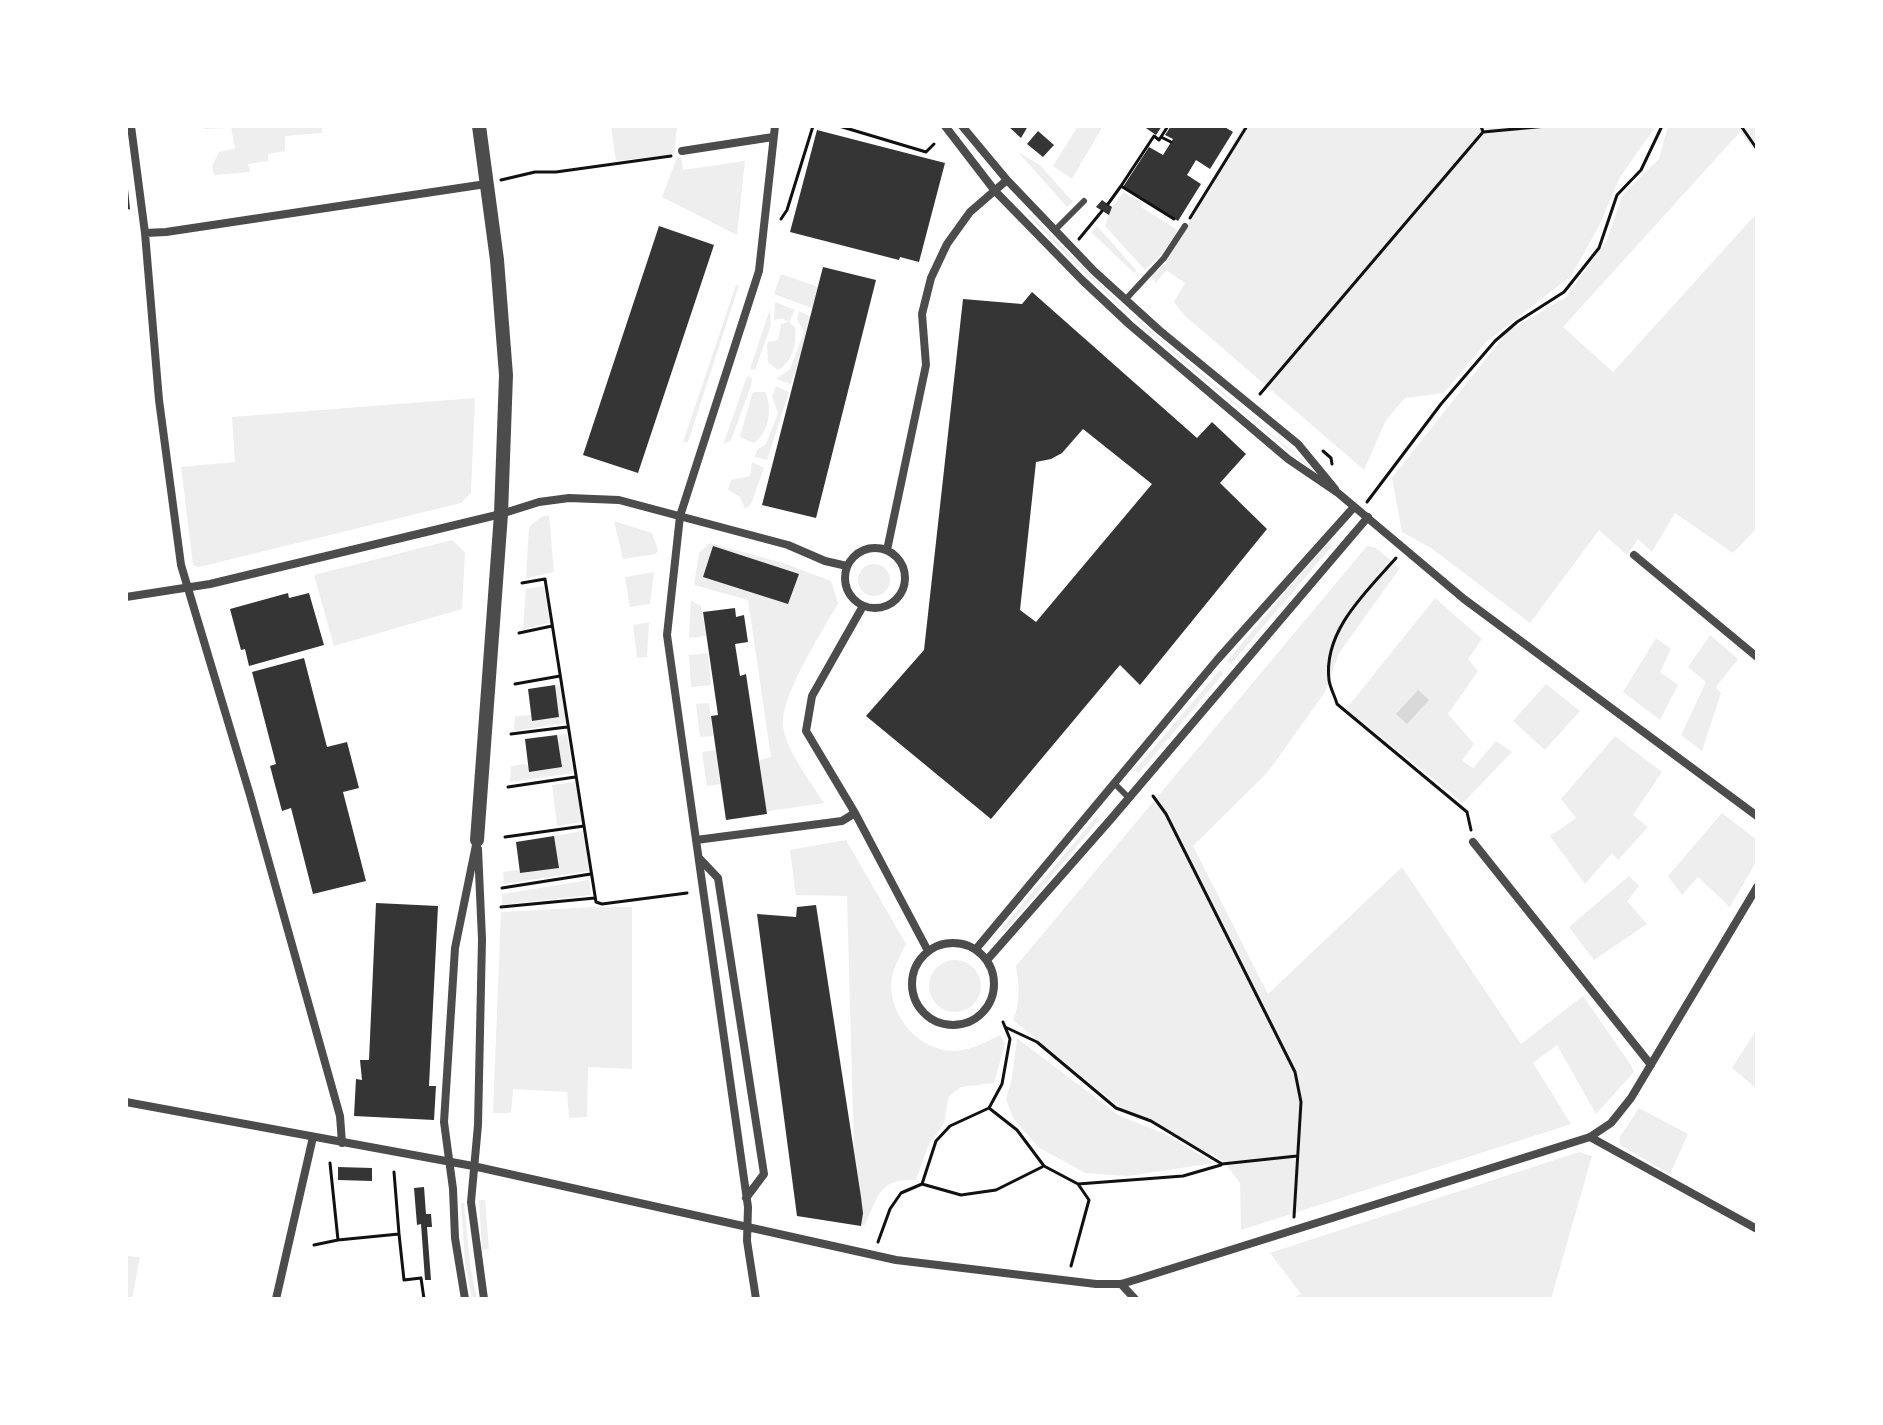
<!DOCTYPE html>
<style>
body{margin:0}
#map{position:relative;width:1883px;height:1425px;overflow:hidden;background:#fff;font-family:Karla,sans-serif}
canvas{display:block}
.frame{position:absolute;inset:0;border:128px solid #fff;pointer-events:none}
</style>
<div id="map">
<canvas width="1883" height="1425"></canvas>
<div class="frame"></div>
</div>
<script>
const ctx = document.querySelector('canvas').getContext('2d');
ctx.lineJoin = 'round';
function fill(path, color) {
  ctx.fillStyle = color;
  ctx.fill(path, 'evenodd');
}
function trace(path, color, width, dash) {
  ctx.strokeStyle = color;
  ctx.lineWidth = width;
  ctx.lineCap = dash ? 'butt' : 'round';
  ctx.setLineDash(dash || []);
  ctx.stroke(path);
}
const green = new Path2D(`
 M203,126h119v7l-37,3v15l-17,3v7l-20,3 2,8 -36,3 -2,-9 7,-14 16,-4 -4,-20 -27,1z
 M611,126h82l-16,2 -3,26 -58,7z
 M1078,126h25l-31,53 -19,-13z
 M1243,126h413l-36,51 -21,49 -28,50 -85,66 -42,51 -39,5 -19,22 -22,50 -180,-155 -10,-13 11,-19 -19,-13 -10,13 -5,-6 15,-14z
 M1668,126h89v27l-17,-21 -177,195 50,45 144,-159v315l-24,25 -58,-40 -23,39 -14,-13 -11,16 -28,-25 -69,93 -99,-75 -29,-16 -10,-54 116,-147 57,-33 42,-58 16,-46 36,-35z
 M1018,152l22,13 33,37 -6,5z
 M677,157h4l2,13 62,-9 -8,74 -75,-38z
 M1124,192l19,11 -2,4 37,23 -17,25 -16,15 -40,-44 7,-19z
 M1030,214l93,93 199,170 -1,1c-99,-87 -204,-166 -293,-263z
 M1097,226l40,45 -3,2 -43,-41z
 M781,274l43,15 -7,21 -43,-16z
 M736,285h3l-51,157h-5z
 M775,302l20,8 -6,12 6,5c2,15 -2,35 -17,43l-10,-7 -1,-18 1,-3 10,-2 3,-16 7,-2 -6,-4 -8,2z
 M770,309l1,16 -16,45 -5,-1z
 M799,311l14,7 -22,66 -15,-5 14,-10 14,-37 -7,-13z
 M747,376l5,2 -1,8 -20,54 -8,5z
 M776,386l13,6 -22,68 -12,-3 2,-7 9,-6 12,-31 -6,-16z
 M755,392h10c8,17 4,40 -11,51l-14,-6 12,-43z
 M475,398l-4,95 -10,10 -262,64 -6,-2 -12,-98 54,-5 -3,-45z
 M752,462l12,6 -13,36 -6,5 -5,-12 -12,-7 3,-10 19,-4z
 M549,515l5,57 -28,6 3,-51 12,-10z
 M614,521l38,12 6,17 -2,4 -33,5z
 M452,540l13,12 -3,57 -128,37 -20,-71z
 M1328,542l5,3 -102,119 -4,-3z
 M710,543l76,21 45,17 7,22c-15,28 -58,93 -55,123 4,27 27,54 41,77l-61,9 -7,-51 15,-4 -23,-157 -54,-15 5,-32z
 M1367,546l9,2 24,20 -61,85 -14,39 -57,80 -75,74 75,148 134,-127 119,177 62,-48 48,69 3,7 -38,42 -39,-69 -24,18 38,61 -330,106 -1,-47 -17,-22 -105,-55 -105,-86c8,-18 6,-35 3,-54z
 M858 580a16 16 0 1 1 32 0a16 16 0 1 1-32 0Z
 M654,572l-4,32 -20,3 -5,-30z
 M544,586l6,37 -27,6 3,-40z
 M1435,598l47,41 -14,20 10,12 -30,43 26,30 -12,17 11,7 23,-27 16,11 -49,51 -117,-94z
 M691,600l10,6 5,30 -17,2z
 M649,622l-2,35 -10,1 -4,-33z
 M1710,635l28,24 -22,28 5,6 -19,58 -21,-16 25,-53 -18,-15z
 M1656,638l15,11 -11,23 18,13 -18,35 -37,-28z
 M708,653l3,32 -20,2 -2,-32z
 M1220,670l3,4 -84,99 -4,-3z
 M1546,684l34,27 -35,39 -32,-29z
 M555,685h5l6,38 -52,8 1,-15 16,-1 2,6 26,-4z
 M709,703l4,33 -13,1 -4,-33z
 M567,734l6,39 -63,9 1,-16 13,-2 5,2 1,6 32,-5 -5,-32z
 M1615,736l47,36 -29,43 15,12 -30,33 -6,-7 -27,31 -35,-48 26,-18 -15,-19z
 M716,750l4,34 -13,2 -5,-34z
 M575,782l7,40 -25,4 -5,-41z
 M1722,813l35,27v20l-27,47 -32,-30 -16,18 -14,-19z
 M1097,816l3,3 -95,112 -3,-3z
 M583,831l6,40 -85,13 -1,-12 14,-2 4,3 37,-5 -4,-32z
 M846,840l60,104c-6,12 -14,26 -15,40 0,34 28,66 62,67 17,0 33,-9 47,-16l5,9 -11,39 -33,4 -12,9 -5,27 -16,23 -12,34c-36,-2 -38,16 -51,45l-9,-1 -9,-328 -51,-1 -6,-45z
 M1629,876l10,10 -12,15 20,23 -53,36 -25,-33z
 M589,880l2,15 -89,10v-11z
 M595,907h37v162l-44,-2 -1,50 -18,1 -2,-26 -54,-3 -2,24h-18l8,-201z
 M929 986a26 26 0 1 1 52 0a26 26 0 1 1-52 0Z
 M1757,1029v60l-25,-21z
 M1017,1038l101,77 47,19 49,29 -86,13 -43,-3 -47,-26 -25,-29 -7,-19 6,-21z
 M1639,1108l49,26 -18,40 -50,-29v-8z
 M1579,1152l13,4 -41,143h-260l10,-5 -31,-41z
 M479,1200h6l4,49 -7,1z
 M461,1203h3l6,62 7,34h-5l-7,-36z
 M126,1256l14,1 -8,42h-6z`);
const water = new Path2D(`
 M1418,690l11,10 -22,24 -11,-10z`);
const building = new Path2D(`
 M1008,126h20l-7,12z
 M1143,126h19l-6,9z
 M1171,126h52l10,6 -23,37 -14,-9 -9,15 14,9 -23,37 -55,-34 26,-40 14,8 10,-16 -8,-4z
 M817,130l128,33 -26,99 -19,-5 -1,3 -109,-28z
 M1038,131l16,14 -11,12 -16,-13z
 M126,189h2l2,20 -4,1z
 M1102,200l10,7 -3,8 -13,-8z
 M659,226l55,19 -76,228 -55,-18z
 M823,267l53,13 -60,238 -54,-13z
 M1032,292l165,146 15,-16 34,32 -26,29 47,46 -127,156 -20,-20 -129,154 -125,-103 58,-66 39,-351 59,5zM1083,429l69,55 -116,138 -16,-12 16,-148 15,-3 11,-6z
 M713,546l86,28 -11,30 -85,-27z
 M288,593l1,5 20,-5 15,52 -75,21 -4,-17 -4,1 -11,-41z
 M735,608l1,9 8,-2 4,27 -13,2 5,32 6,-2 21,140 -41,6 -15,-104 7,-1 -15,-103z
 M304,658l23,89 20,-5 12,46 -16,4 23,89 -53,13 -22,-86 -9,3 -12,-45 6,-2 -24,-92z
 M555,685l4,32 -27,4 -4,-32z
 M557,735l5,32 -33,5 -4,-33z
 M554,836l5,32 -39,5 -4,-31z
 M376,903l62,3 -9,180h7l-2,34 -80,-4 2,-37 6,1 -2,-20h9z
 M816,905l45,292 2,16 -2,13 -64,-10 -40,-302 39,3 1,-10z
 M338,1167l34,1v13l-34,-1z
 M424,1187l2,27h5l1,13h-5l4,53h-6l-4,-56 -4,1 -3,-37z`);
const path = new Path2D(`
 M839,126l87,26 8,-8
 M1481,126l2,6 64,-6
 M1741,126l16,23
 M1161,137l10,5
 M501,180l34,-8h21l115,-16
 M1121,186l33,-50 5,4 9,-14
 M1108,204l13,-18 53,33
 M1190,218l57,-92
 M781,219l6,-9 26,-84
 M1079,239l23,-28
 M1260,394l223,-262
 M1323,451l8,7 1,6
 M1367,502l74,-98 54,-63 22,-19 47,-30 35,-44 18,-53 24,-25 21,-44
 M1396,558c-30,34 -73,73 -67,122 1,8 6,16 8,24l130,108 4,18
 M522,583l23,-4 51,323 6,2 85,-11
 M519,633l33,-7
 M515,684l45,-8
 M511,734l56,-7
 M508,787l67,-10
 M1153,796l13,18 129,258 6,30 -7,115
 M505,837l79,-11
 M502,888l89,-14
 M501,907l94,-9
 M1005,1027l32,15 79,66 35,13 71,43 75,-8
 M989,1108l28,22 27,36 34,18 11,16 -18,66
 M330,1163l8,77 61,-6 5,46 17,-2 3,21
 M394,1172l5,62
 M922,1184l39,11 35,-5 46,-23
 M1078,1184l105,-8 38,-11
 M878,1242l12,-33 11,-16 21,-9 14,-43 14,-15 39,-18 13,-24 8,-45 -7,-17
 M314,1245l24,-5`);
const service = new Path2D(`
 M1055,230l29,-29
 M1125,300l39,-42 21,-32
 M1114,783l15,15`);
const minor = new Path2D(`
 M131,126l14,107 14,167 22,165 69,230 90,321 2,27
 M945,126l50,65 87,89 48,45 158,134 50,34 126,106 293,217
 M962,126l45,54 87,91 65,59 139,114 37,45
 M682,151l91,-14
 M145,233l21,-1 320,-48
 M845 578a30 30 0 1 1 60 0a30 30 0 1 1-60 0Z
 M887,550l39,-185 -4,-51 9,-36 16,-34 23,-32 37,-32
 M1634,555l123,102
 M126,597l84,-13 291,-70 38,-12 30,-4 50,2 169,45 37,16 22,5
 M863,606l-51,90 -6,35 49,82 73,138
 M696,840l146,-19 13,-8
 M1473,842l178,223
 M478,849l4,90 -4,186 -7,77 13,97
 M699,858l19,20 46,296 -18,24
 M912 984a41 41 0 1 1 82 0a41 41 0 1 1-82 0Z
 M976,949l241,-289 137,-153
 M987,960l124,-141 257,-302
 M126,1102l347,64 423,94 200,24h25l17,-5 452,-142 21,-14 20,-25 126,-211
 M1590,1137l167,92
 M1121,1284l14,15
 M276,1299l37,-162
 M465,1299l-10,-61 -2,-49 -9,-67 11,-174 22,-108
 M756,1299l-9,-58 1,-34 -81,-572 13,-119 79,-245 16,-145`);
const tertiary = new Path2D(`
 M477,840l24,-326 5,-139 -9,-115 -18,-134`);
fill(green, '#eee');
fill(water, '#d9d9d9');
fill(building, '#353535');
trace(path, '#111', 3);
trace(service, '#4c4c4c', 6);
trace(minor, '#4c4c4c', 8);
trace(tertiary, '#4c4c4c', 14);
</script>
